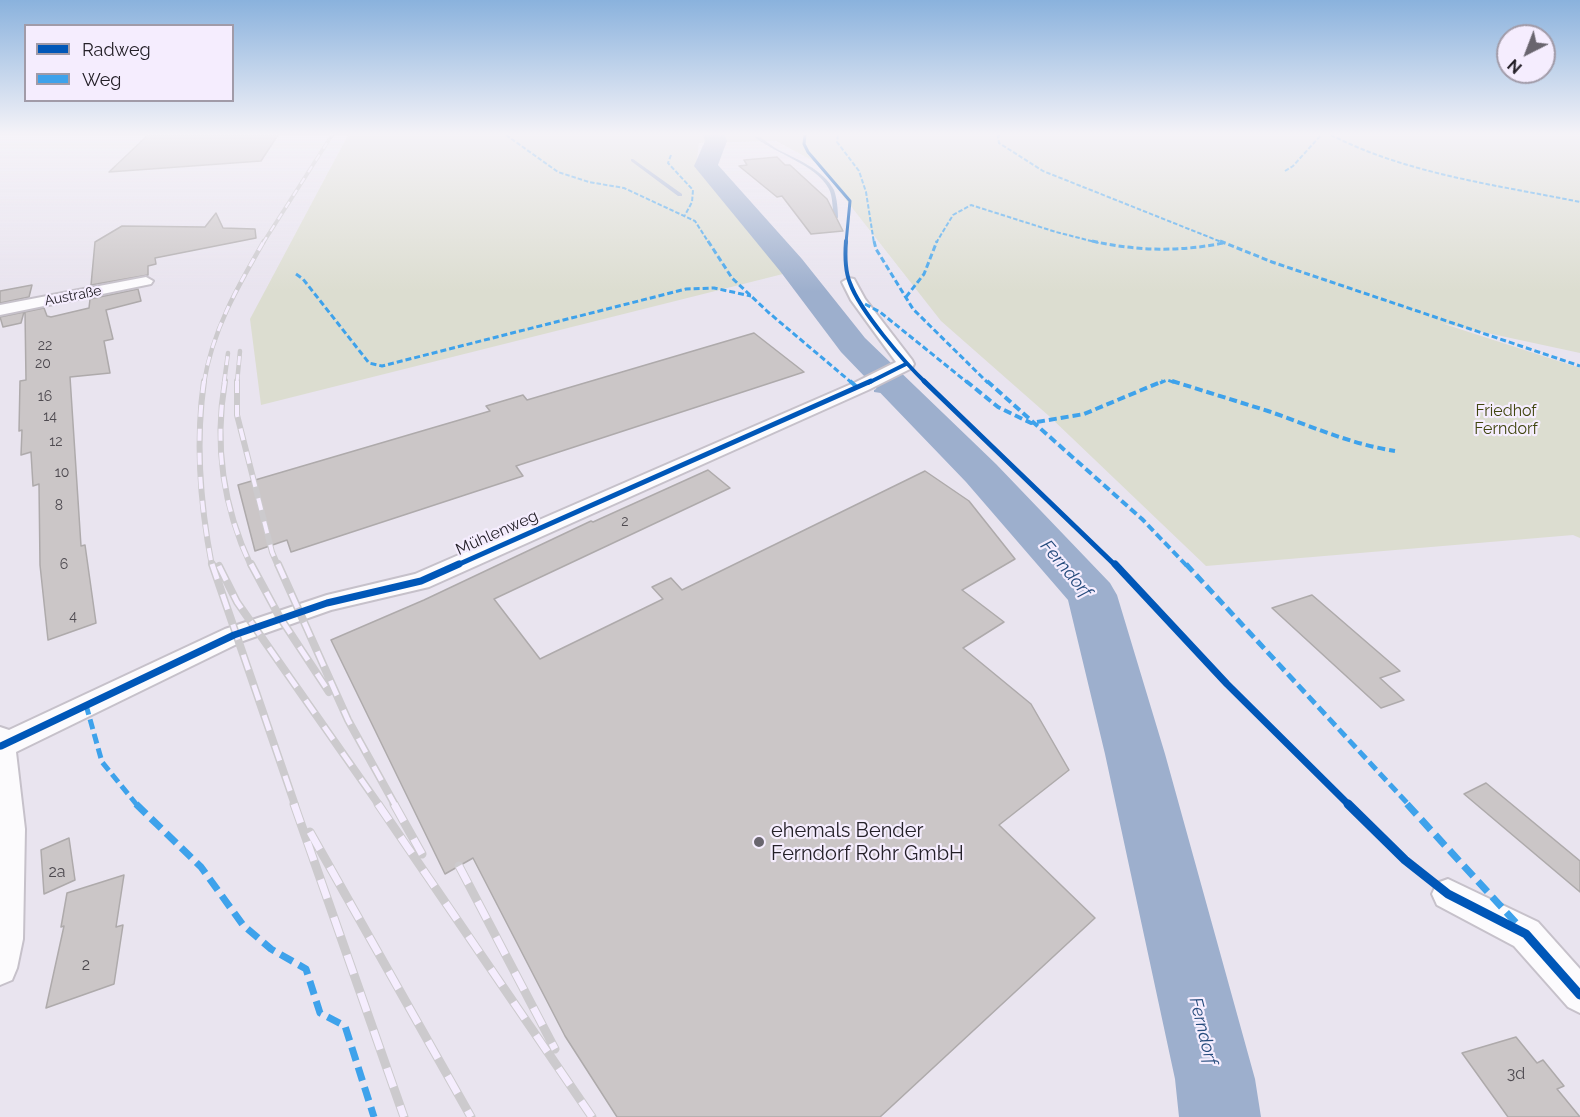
<!DOCTYPE html>
<meta charset="utf-8">
<style>
body{margin:0}
#map{position:relative;width:1580px;height:1117px;overflow:hidden;background:#e9e4ef;font-family:Raleway,sans-serif}
canvas{display:block}
.legend{position:absolute;left:24px;top:24px;width:210px;height:78px;box-sizing:border-box;background:#f5edfe;border:2px solid #a19ba8;margin:0;padding:8px 10px;list-style:none;font-size:18px;color:#242028}
.legend li{display:flex;align-items:center;gap:12px;height:30px}
.legend b{width:30px;border:2px solid #a19ba8}
.north{position:absolute;left:1496px;top:24px;width:60px;height:60px;box-sizing:border-box;background:#f5edfe;border:2px solid #a19ba8;border-radius:50%;rotate:222deg;font-size:16px;font-weight:700;line-height:24px;text-align:center;color:#242028}
.north::after{content:'';display:block;margin:auto;width:21px;height:27px;background:#69656e;clip-path:polygon(50% 0,100% 100%,50% 72%,0 100%)}
</style>
<div id="map">
<canvas width="1580" height="1117"></canvas>
<ul class="legend">
<li><b style="height:8px;background:#0057b8"></b>Radweg</li>
<li><b style="height:8px;background:#3ea2eb"></b>Weg</li>
</ul>
<div class="north">N</div>
</div>
<script>
const ctx = document.querySelector('canvas').getContext('2d');
ctx.lineJoin = 'round';
function fill(path, color) {
  ctx.fillStyle = color;
  ctx.fill(path, 'evenodd');
}
function trace(path, color, width, dash) {
  ctx.strokeStyle = color;
  ctx.lineWidth = width;
  ctx.lineCap = dash ? 'butt' : 'round';
  ctx.setLineDash(dash || []);
  ctx.stroke(path);
}
function label(font, color, halo, rows, align = 'center') {
  ctx.font = font + ' Raleway,sans-serif';
  ctx.lineWidth = 4.5;
  ctx.setLineDash([]);
  ctx.textBaseline = 'middle';
  ctx.strokeStyle = halo;
  ctx.fillStyle = color;
  for (const [text, x, y, turn = 0] of rows) {
    ctx.save();
    ctx.translate(x, y);
    ctx.rotate((+turn || 0) * Math.PI / 180);
    ctx.textAlign = isNaN(turn) ? turn : align;
    if (halo) ctx.strokeText(text, 0, 0);
    ctx.fillText(text, 0, 0);
    ctx.restore();
  }
}
const green = new Path2D(`
 M348,135h1232v218l-139,-30 139,45v170l-7,-3 -367,31 -157,-150 -108,-95 -124,-158 -41,-22 -77,2 -3,25 91,105 -526,132 -11,-86z`);
const stream = new Path2D(`
 M752,135c9,1 17,9 25,14 19,10 46,20 57,41 3,8 4,20 4,28l-4,-1c-2,-9 -1,-20 -5,-28 -14,-26 -55,-35 -77,-54z
 M631,159h2l49,35v2h-4l-47,-35z
 M876,389l26,3 3,2 -3,2 -28,-4v-2z`);
const river = new Path2D(`
 M703,135h22l2,6 -9,24 84,94 63,79 131,126 114,119 7,12 48,159 90,325 6,38h-82l-4,-38 -70,-325 -37,-154 -102,-118 -125,-130 -61,-81 -82,-100 -4,-5 11,-25z`);
const building = new Path2D(`
 M148,135h130l-17,26 -152,11z
 M777,157l8,8h5l37,34 16,32 -32,3 -29,-38 -5,1 -38,-31 8,-1 -3,-5z
 M216,213l7,15 32,1 1,9 -101,20 1,6 -8,2v9l-57,10 4,-43 27,-16 83,1z
 M32,285l-3,12 -29,6v-12z
 M138,289l3,12 -35,9 7,29 -9,2 6,32 -40,4 11,169 4,-1 11,78 -48,17 -8,-75 -1,-81 -6,2 -2,-34 -10,3 1,-25 -3,1 1,-50 6,-1 -1,-68 19,-4 3,8 4,1 38,-9 1,-9z
 M24,312l-3,11 -18,4 -3,-10z
 M754,333l50,39 -288,94 7,10 -232,76 -4,-12 -32,11 -17,-66 252,-74 -4,-5 37,-11 4,5z
 M708,470l22,18 -236,111 46,60 123,-60 -11,-12 19,-9 11,12 243,-119 44,30 46,58 -53,31 42,32 -41,26 68,56 38,66 -70,55 96,93 -215,199h-263l-52,-81 -92,-178 -28,16 -114,-234 93,-40 167,-79 2,1z
 M1312,595l88,76 -20,7 24,22 -23,8 -109,-100z
 M1486,783l94,78v31l-116,-98z
 M69,838l6,42 -31,14 -3,-44z
 M124,875l-8,52 7,-2 -9,59 -68,24 18,-82 -3,1 6,-34z
 M1516,1037l21,26 6,-3 21,26 -7,3 23,28h-72l-46,-64z`);
const street = new Path2D(`
 M146,277l7,4 -2,3 -151,31v-10z
 M849,278l5,1 11,20 47,61 2,4 -2,4 -44,22 -439,197 -98,23 -88,31 -227,111 9,77 -2,110 -6,29 -5,12 -12,5v-258l9,3 216,-101 102,-34 88,-21 441,-192 40,-20 -45,-62 -9,-18z
 M1448,879l90,43 42,47v44l-12,-6 -54,-61 -77,-41 -5,-11 5,-11z`);
const railFar4 = new Path2D(`
 M263,243l69,-108`);
const railFar3 = new Path2D(`
 M204,383c8,-52 34,-97 60,-142
 M224,383l4,-30
 M237,383l3,-32`);
const railFar2 = new Path2D(`
 M204,381c-9,63 -4,123 8,185
 M225,381c-11,65 -2,126 26,185
 M237,381v34l35,137 6,14`);
const railFar1 = new Path2D(`
 M212,564l83,241
 M251,564l28,52 50,76
 M278,564l70,156 47,85
 M219,566l18,36 142,203`);
const rail = new Path2D(`
 M294,804l110,313
 M378,804l214,313
 M394,804l28,50
 M310,832l161,285
 M459,866l96,183`);
const quietFar4 = new Path2D(`
 M506,135l52,37 31,10 35,6 71,33 14,22
 M838,135l-1,7 22,29 7,21 8,51
 M1000,135l-2,1 1,7 44,28 181,72
 M1331,135c76,39 166,50 249,67
 M671,155l-3,8 25,27 -1,12 -7,13
 M1285,171l8,-5 28,-31
 M936,243l17,-28 18,-10 85,27 43,11`);
const quietFar3 = new Path2D(`
 M708,241l24,37 36,34 84,71
 M874,241l2,8 37,60 75,74
 M1092,241c44,10 87,11 131,2
 M1220,241l52,21 308,104
 M296,274l7,5 66,84 13,3 304,-77 28,-1 37,8
 M906,297l18,-23 13,-33
 M865,304l15,8 88,71
 M1160,383l7,-3 9,3`);
const quietFar2 = new Path2D(`
 M850,381l8,7
 M966,381l32,26 33,16 53,-9 79,-33
 M987,381l155,138 45,47
 M1172,381c32,10 64,20 96,30 43,15 82,33 127,40`);
const quietFar1 = new Path2D(`
 M1186,564l223,241
 M86,705l16,57 35,43`);
const quiet = new Path2D(`
 M136,804l65,63 42,58 28,24 35,20 14,44 25,13 29,91
 M1407,804l111,121`);
const cyclewayFar4 = new Path2D(`
 M805,135l-1,9 4,8 42,49 -4,42`);
const cyclewayFar3 = new Path2D(`
 M846,241c-1,13 -1,30 4,42 10,28 54,79 76,100
 M868,383l38,-19`);
const cyclewayFar2 = new Path2D(`
 M924,381l192,185
 M455,566l416,-185`);
const cyclewayFar1 = new Path2D(`
 M1115,564l112,120 122,121
 M1,746l233,-111 93,-32 94,-22 38,-17`);
const cycleway = new Path2D(`
 M1348,804l57,56 43,34 78,40 54,61`);
const markers = [
 [759,842,6,"#69656e"]
];
const farStreetnames = [
 ["Austraße",73,296,-11]
];
const numberNames = [
 ["22",45,346],
 ["20",43,364],
 ["16",45,397],
 ["14",50,417],
 ["12",56,442],
 ["10",62,473],
 ["8",59,506],
 ["2",625,522],
 ["6",64,565],
 ["4",73,617]
];
const parkNames = [
 ["Friedhof",1506,411],
 ["Ferndorf",1506,429]
];
const streetNames = [
 ["Mühlenweg",497,533,-24]
];
const nearNumbernames = [
 ["2a",57,872],
 ["2",86,965],
 ["3d",1516,1074]
];
const waterNames = [
 ["Ferndorf",1066,569,50],
 ["Ferndorf",1203,1031,76]
];
const nearPoinames = [
 ["ehemals Bender",771,831],
 ["Ferndorf Rohr GmbH",771,854]
];
fill(green, '#dcddd0');
fill(stream, '#9dafcd');
fill(river, '#9dafcd');
fill(building, '#cbc6c7');
trace(building, '#aeaaab', 1.5);
trace(street, '#c6c1ca', 4);
fill(street, '#fcfbfd');
trace(railFar4, '#cccacd', 4);
trace(railFar3, '#cccacd', 4.5);
trace(railFar2, '#cccacd', 6);
trace(railFar1, '#cccacd', 8);
trace(rail, '#cccacd', 9);
trace(railFar4, '#f5edfe', 2, [7]);
trace(railFar3, '#f5edfe', 3, [9]);
trace(railFar2, '#f5edfe', 4, [12]);
trace(railFar1, '#f5edfe', 5, [16]);
trace(rail, '#f5edfe', 7, [20]);
trace(quietFar4, '#3ea2eb', 2, [4.5, 2]);
trace(quietFar3, '#3ea2eb', 3, [6, 3]);
trace(quietFar2, '#3ea2eb', 4, [8, 4]);
trace(quietFar1, '#3ea2eb', 5, [10, 5]);
trace(quiet, '#3ea2eb', 7, [14, 7]);
trace(cyclewayFar4, '#0057b8', 3);
trace(cyclewayFar3, '#0057b8', 4);
trace(cyclewayFar2, '#0057b8', 5);
trace(cyclewayFar1, '#0057b8', 7);
trace(cycleway, '#0057b8', 9);
const sky = ctx.createLinearGradient(0, 0, 0, 292);
sky.addColorStop(0, '#8ab2dd');
sky.addColorStop(0.46, '#f5f3f8');
sky.addColorStop(1, '#f5f3f800');
ctx.fillStyle = sky;
ctx.fillRect(0, 0, 1580, 292);
for (const [x, y, r, color] of markers) {
  const dot = new Path2D();
  dot.arc(x, y, r, 0, 2 * Math.PI);
  ctx.fillStyle = color;
  ctx.fill(dot);
  trace(dot, '#f5edfe', 2);
}
label('14px', '#242028', '#f5edfe', farStreetnames);
label('14px', '#4e4a50', null, numberNames);
label('16px', '#41460f', '#f5edfe', parkNames);
label('16px', '#242028', '#f5edfe', streetNames);
label('16px', '#4e4a50', null, nearNumbernames);
label('italic 18px', '#254b7c', '#f5edfe', waterNames);
label('20px', '#242028', '#f5edfe', nearPoinames, 'left');
</script>
